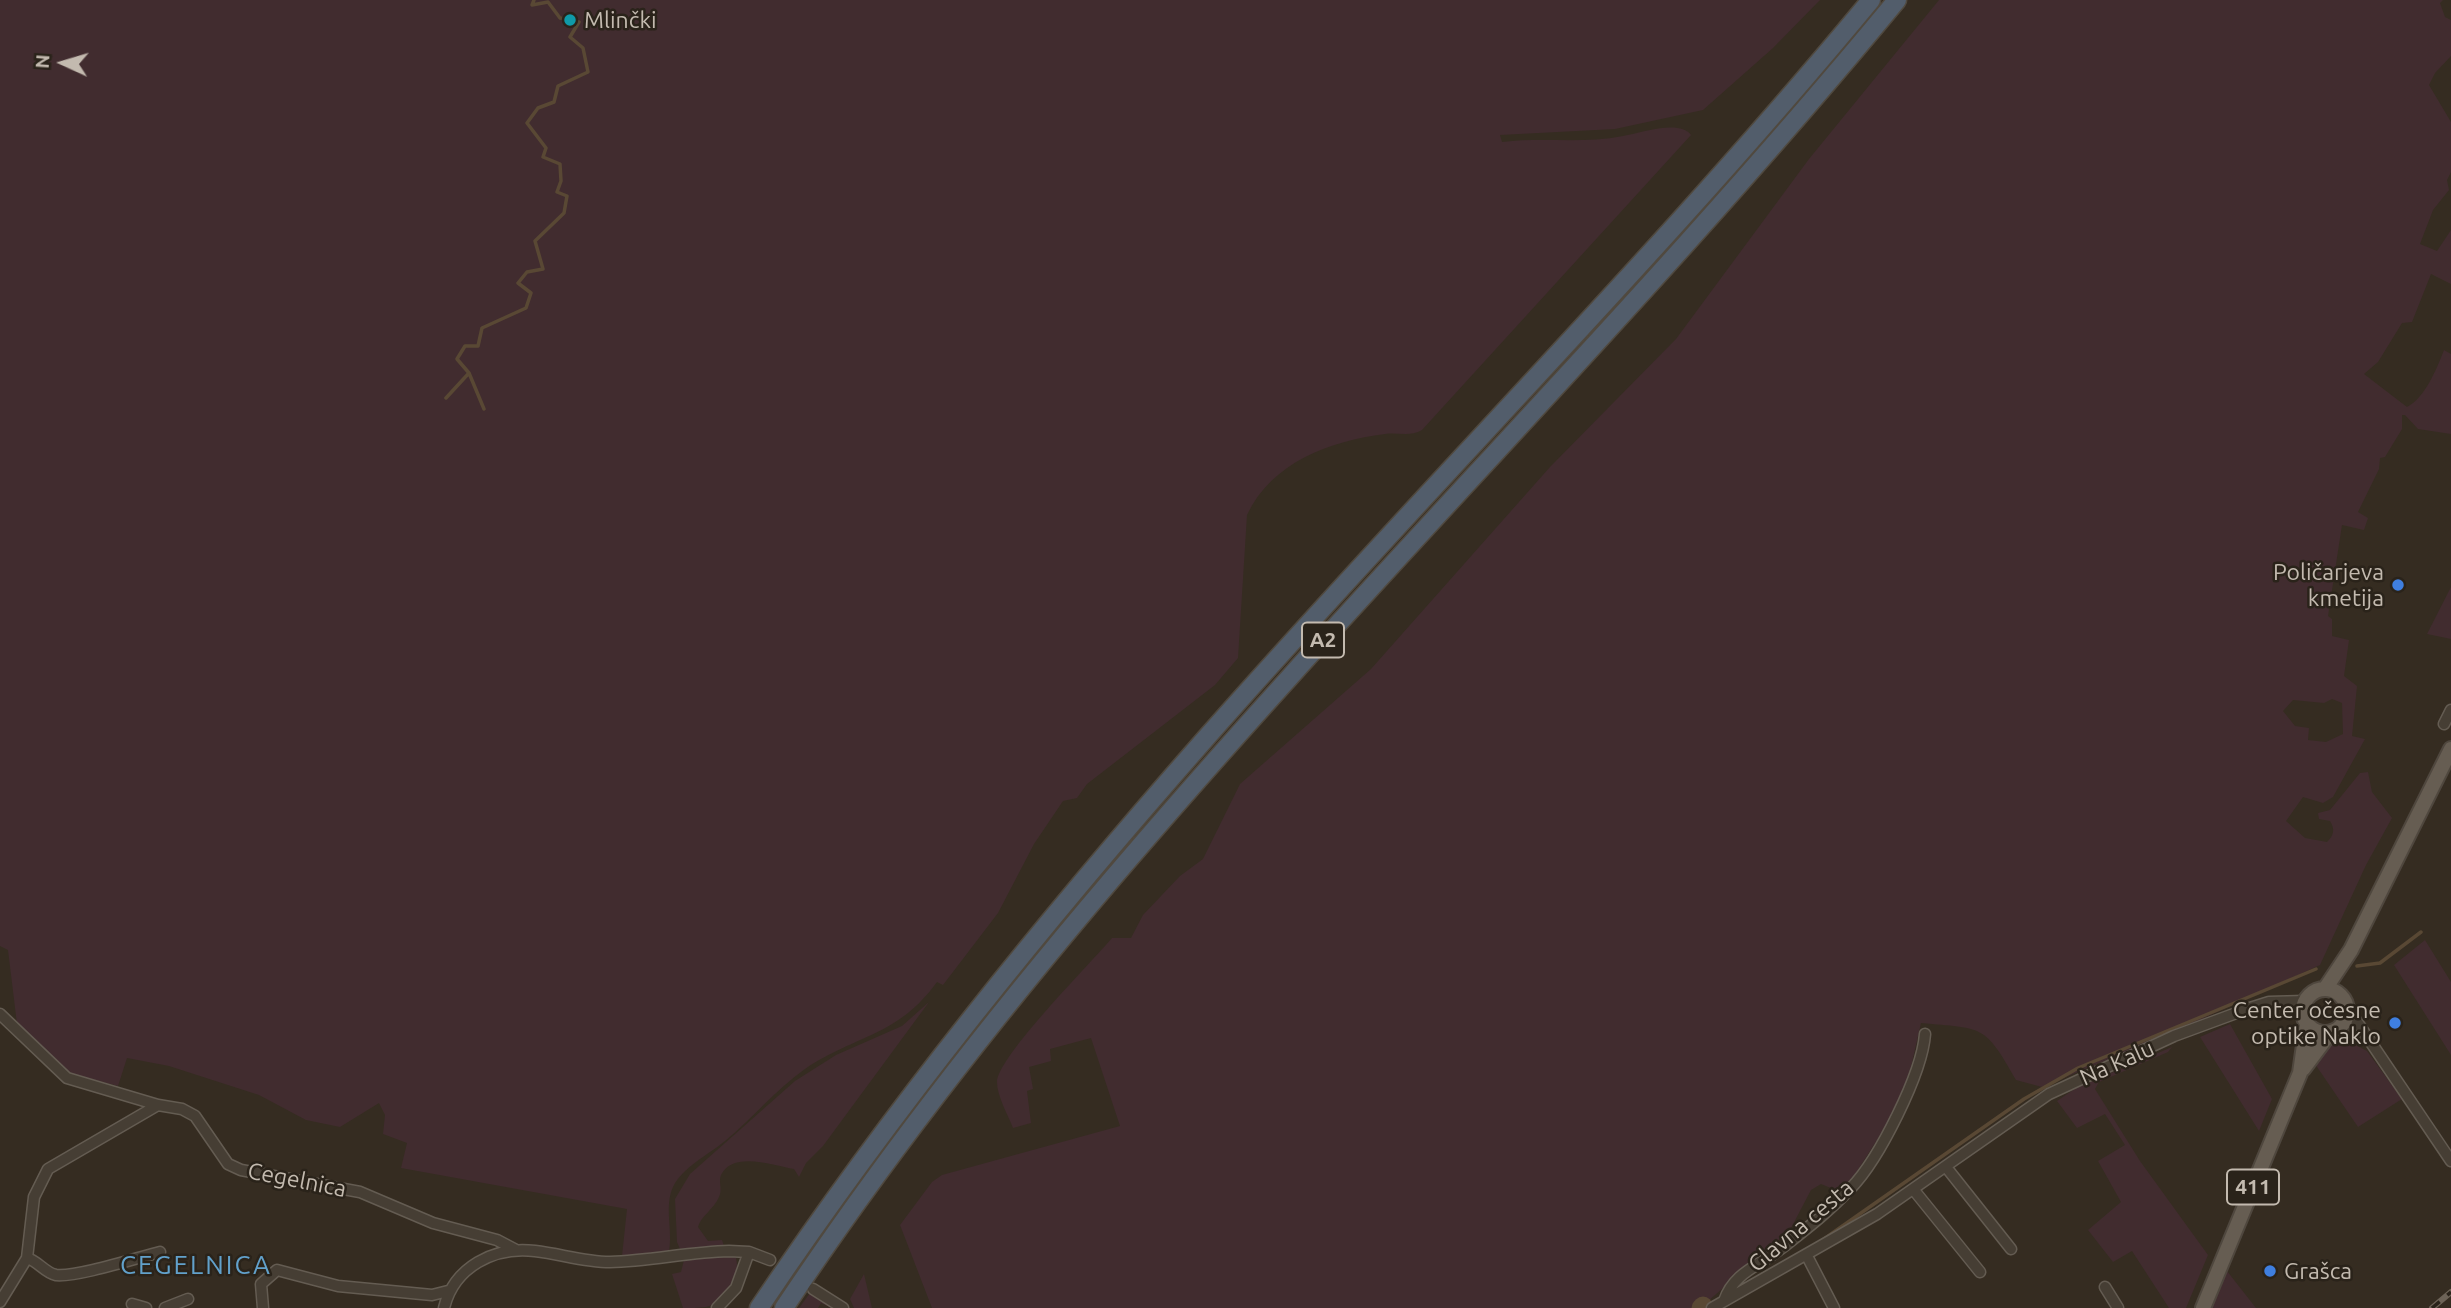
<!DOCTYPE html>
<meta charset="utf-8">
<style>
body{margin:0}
#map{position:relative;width:2451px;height:1308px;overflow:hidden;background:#352c21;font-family:Ubuntu,sans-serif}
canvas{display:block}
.north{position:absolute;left:28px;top:28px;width:70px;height:70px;-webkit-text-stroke:5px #2a231a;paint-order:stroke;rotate:274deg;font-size:19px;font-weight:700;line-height:28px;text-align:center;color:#c3baaf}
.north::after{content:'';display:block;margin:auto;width:24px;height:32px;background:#c3baaf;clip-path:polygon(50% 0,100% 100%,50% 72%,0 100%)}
</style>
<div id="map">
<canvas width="2451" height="1308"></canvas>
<div class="north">N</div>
</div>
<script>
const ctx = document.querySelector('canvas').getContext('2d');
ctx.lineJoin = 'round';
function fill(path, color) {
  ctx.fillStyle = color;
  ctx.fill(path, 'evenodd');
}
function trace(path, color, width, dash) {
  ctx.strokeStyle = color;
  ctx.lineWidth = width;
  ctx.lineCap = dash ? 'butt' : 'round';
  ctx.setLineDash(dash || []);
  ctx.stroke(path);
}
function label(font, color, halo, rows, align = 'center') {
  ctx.font = font + ' Ubuntu,sans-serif';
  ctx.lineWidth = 5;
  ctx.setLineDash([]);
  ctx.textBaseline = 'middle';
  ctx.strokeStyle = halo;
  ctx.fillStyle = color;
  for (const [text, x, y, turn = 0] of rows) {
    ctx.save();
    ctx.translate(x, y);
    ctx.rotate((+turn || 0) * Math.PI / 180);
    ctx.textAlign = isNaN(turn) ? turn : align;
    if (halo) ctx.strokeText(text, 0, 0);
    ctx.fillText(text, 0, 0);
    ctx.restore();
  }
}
const green = new Path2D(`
 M0,0h1820l-47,48 -70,62 -88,19 -115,6 2,7c41,-5 81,2 121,-6 17,-3 57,-17 68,-1l-269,295c-12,7 -24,2 -37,4 -55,7 -113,28 -138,81l-9,143 -23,27 -128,99 -10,14 -14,3 -29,43 -36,69 -55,72 -6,-3c-40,55 -80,52 -132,87 -30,21 -52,49 -80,72 -17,14 -42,26 -52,46 -9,19 0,44 -4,64l-47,5 5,-47 -226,-41 6,-25 -24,-9 2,-19 -6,-12 -39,24 -34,-7 -47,-25 -90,-29 -42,-8 -9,28 -50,-13 -51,-49 -9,-74 -8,-4z
 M1939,0h504l-3,3 5,14 6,3v36l-16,17 -6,12 22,37v50l-4,8 2,10 -16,20 -13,34 17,7 14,-21v54l-20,-10 -19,48 -10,1 -24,39 -14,12 43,33c18,-9 30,-39 37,-57l7,4v80l-33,-5 -13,-14h-3v14l-17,28 -5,1 -1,11 -21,43 10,6 -4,12 -22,-5 -14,91 4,3v17l17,4 -5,36 13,10 -5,50 13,3 -32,58 -10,6 -20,-6 -17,24 19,17 22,4c7,-7 8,-13 3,-21l-11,-2 -1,-6 12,-3 30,-37 8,-1 4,20 20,26 -26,47 -46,100 -149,68 -129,54 -26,-7c-32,-57 -33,-51 -95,-57l-17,75 -61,95 -22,-9 -10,6 -21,40 -90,78h-768l-32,-83 32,-43 10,-7 178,-49 -29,-88 -41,11 1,12 -22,6 4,22 -6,2 4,32 -18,5c-5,-13 -16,-32 -16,-46 1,-26 94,-119 115,-144h19l12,-23 37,-39 23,-17 37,-75 131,-115 179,-202 126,-128 133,-180zM2332,699l10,4 1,31 -17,8 -18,-2 1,-12 -14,-2 -12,-15 10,-11 31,3z
 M2451,587v52l-24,-5z
 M2425,940l26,42v73l-57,-90z
 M929,1002l-106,144 -17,17 -7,14 -5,-8c-19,-3 -61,-19 -73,6 -3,7 2,14 -2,22 -5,12 -18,19 -21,30l10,14 14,-1 2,6 -44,3 -3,-7 -2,-43 15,-25 105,-93 41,-26 66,-29z
 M2230,1024l42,75 -13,32 -59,-94z
 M2348,1041l19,10 35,48 -44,28 -43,-63 16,-19z
 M2172,1047l-4,5 -69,30 -4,7 45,72 68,94 -22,53h-17l-37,-57 -19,11 -25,-32 33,-28 -23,-41 27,-16 -20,-31 -28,14 -20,-27 19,-13z
 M732,1256l4,2c5,19 -11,45 -30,49 -8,1 -16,1 -23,1l-11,-34 9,-2 3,-12z
 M2227,1271l29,37h-45z
 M864,1274l8,34h-18l-4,-9z
 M810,1293l22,15 -11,-5 -3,5h-19z`);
const stream = new Path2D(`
 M469,373l15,36
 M446,398l23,-25 -12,-14 8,-13h13l4,-18 44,-20 5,-15 -13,-10 9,-11 16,-3 -8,-28 29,-28 3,-17 -10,-4 4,-11 -1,-17 -17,-7 3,-9 -19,-25 11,-15 16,-6 4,-16 30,-14 -5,-24 -13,-11 9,-15 -19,-4 -12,-16 -16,3 2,-5
 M2357,966l23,-3 41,-31
 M1821,1241l203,-142 54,-31 238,-99`);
const river = new Path2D(`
 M1701,1308l2,-2`);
const street = new Path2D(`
 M2444,724l7,-14
 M2347,1007l104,154
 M0,1014l67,64 91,27
 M2337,1030l34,11
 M1946,1167l65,82
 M1913,1189l67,83
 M1807,1256l27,52
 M27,1258c11,3 18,15 29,17 22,2 80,-17 104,-23
 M2105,1287l13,21
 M813,1289l30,19
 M1724,1301c10,-29 35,-35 58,-53 23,-18 49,-38 69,-60 28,-29 71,-114 74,-154
 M0,1302l27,-44 7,-61 14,-28 110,-64 24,4 13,7 33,48 13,6 119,22 73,31 64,17 19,10
 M132,1304l14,4
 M165,1308l23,-9
 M263,1308l-2,-24 16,-14 61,16 94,9 16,-4
 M444,1308c10,-41 50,-62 91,-57 26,3 49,11 75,11 40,-1 79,-10 119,-11l20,1 21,8
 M717,1308l19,-20 13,-36
 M1712,1308l165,-94 172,-120 125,-58 76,-28 19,-6 36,-1`);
const primary = new Path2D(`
 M2303 1011a22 22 0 1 1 44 0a22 22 0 1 1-44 0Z
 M2325,989l26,-39 100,-201
 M2303,1069l27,-36
 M2203,1308l97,-235 7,-49`);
const highway = new Path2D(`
 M759,1308c135,-201 288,-389 447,-570 219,-249 454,-483 665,-738
 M784,1308c319,-479 748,-866 1113,-1308`);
const rail = new Path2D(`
 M2432,1308l19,-16`);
const markers = [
 [570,20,7,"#0f9aa8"],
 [2398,585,7,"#3f7fe0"],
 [2395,1023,7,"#3f7fe0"],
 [2270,1271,7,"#3f7fe0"]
];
const shields = [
 [1323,640,42],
 [2253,1187,52]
];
const shieldNames = [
 ["A2",1323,640],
 ["411",2253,1187]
];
const poiNames = [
 ["Mlinčki",584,20],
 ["Poličarjeva",2384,572,"right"],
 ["kmetija",2384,598,"right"],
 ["Center očesne",2381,1010,"right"],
 ["optike Naklo",2381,1036,"right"],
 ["Grašca",2284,1271]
];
const streetNames = [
 ["Na Kalu",2117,1063,-24],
 ["Cegelnica",297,1180,11],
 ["Glavna cesta",1801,1226,-40]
];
const quarterNames = [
 ["CEGELNICA",196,1265]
];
fill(green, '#412c2f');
trace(stream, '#594834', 3.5);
trace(river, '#594834', 19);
trace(street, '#645c52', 13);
trace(primary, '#4f473e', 18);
trace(highway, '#50493f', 21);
trace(street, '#463e34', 10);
trace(primary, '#665d52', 14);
trace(highway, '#525d6b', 18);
trace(rail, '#6d6357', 6);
trace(rail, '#2a231a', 3.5, [10]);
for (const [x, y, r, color] of markers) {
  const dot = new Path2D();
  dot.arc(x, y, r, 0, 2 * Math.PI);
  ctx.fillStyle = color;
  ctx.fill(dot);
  trace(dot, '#2a231a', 2.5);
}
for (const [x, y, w] of shields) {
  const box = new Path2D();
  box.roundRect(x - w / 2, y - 17.5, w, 35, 5);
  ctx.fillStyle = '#2a231a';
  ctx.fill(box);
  trace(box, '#c3baaf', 2);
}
label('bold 21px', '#c3baaf', null, shieldNames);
label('23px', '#c3baaf', '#2a231a', poiNames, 'left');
label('23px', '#c3baaf', '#2a231a', streetNames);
ctx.letterSpacing = '2px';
label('26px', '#62a1cb', '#2a231a', quarterNames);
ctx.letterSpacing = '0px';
</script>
